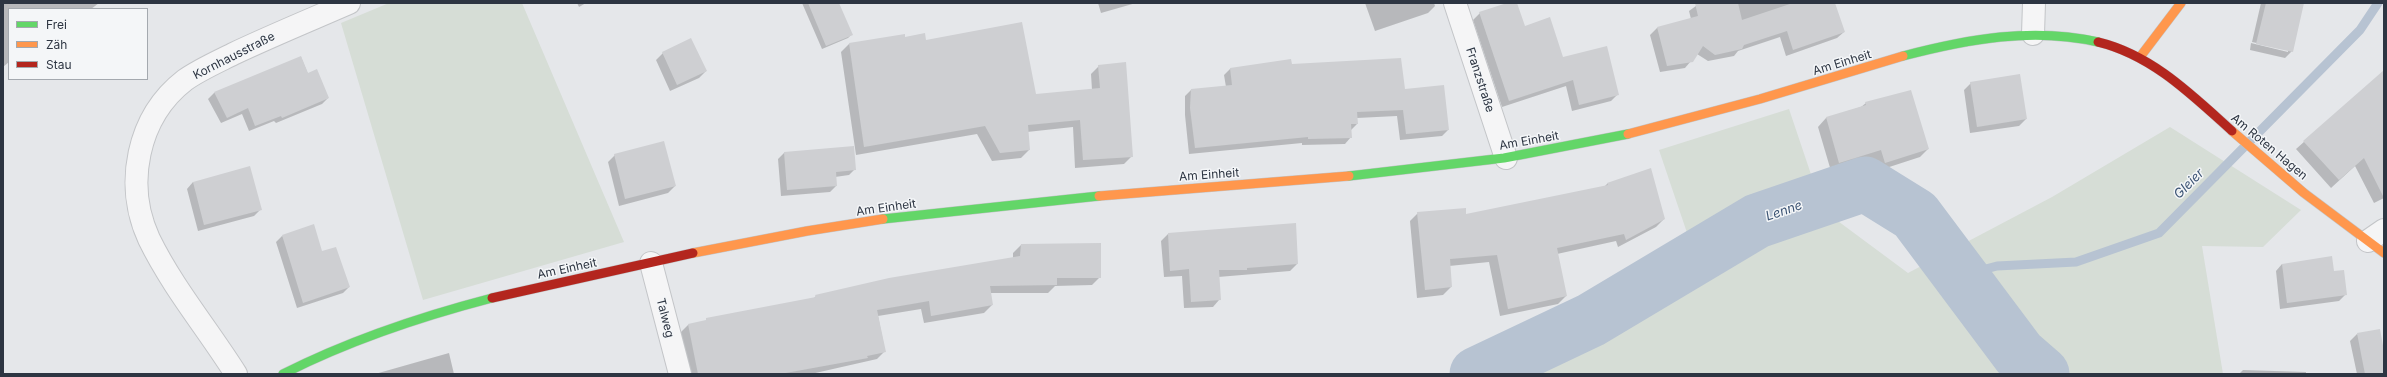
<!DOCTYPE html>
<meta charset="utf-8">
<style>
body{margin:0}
#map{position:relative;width:2387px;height:377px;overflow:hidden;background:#e5e7ea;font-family:Inter,sans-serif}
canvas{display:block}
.frame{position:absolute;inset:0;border:4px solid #2d3542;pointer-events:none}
.legend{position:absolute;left:8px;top:8px;width:140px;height:72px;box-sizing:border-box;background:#f4f6f8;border:1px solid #a4a9af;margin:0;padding:5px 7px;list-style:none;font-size:12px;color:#2d3542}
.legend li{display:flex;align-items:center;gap:8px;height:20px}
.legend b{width:20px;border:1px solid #a4a9af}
</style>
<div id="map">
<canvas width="2387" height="377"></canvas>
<div class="frame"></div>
<ul class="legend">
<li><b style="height:5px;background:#63d668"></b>Frei</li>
<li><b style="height:5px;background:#ff974d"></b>Zäh</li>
<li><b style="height:5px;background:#b3261e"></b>Stau</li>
</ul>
</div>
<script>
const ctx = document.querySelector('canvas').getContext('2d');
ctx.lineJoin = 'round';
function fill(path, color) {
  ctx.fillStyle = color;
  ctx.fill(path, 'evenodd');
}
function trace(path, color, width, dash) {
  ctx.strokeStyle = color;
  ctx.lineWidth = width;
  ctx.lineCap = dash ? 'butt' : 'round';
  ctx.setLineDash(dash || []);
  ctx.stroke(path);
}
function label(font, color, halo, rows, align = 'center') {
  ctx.font = font + ' Inter,sans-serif';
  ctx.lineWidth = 3;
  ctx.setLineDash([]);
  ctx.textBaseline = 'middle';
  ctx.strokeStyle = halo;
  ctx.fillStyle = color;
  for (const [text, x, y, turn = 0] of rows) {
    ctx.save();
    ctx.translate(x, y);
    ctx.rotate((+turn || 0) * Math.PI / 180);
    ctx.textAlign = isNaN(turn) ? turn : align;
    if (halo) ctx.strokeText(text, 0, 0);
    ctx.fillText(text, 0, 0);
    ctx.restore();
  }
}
const green = new Path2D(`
 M389,3h133l102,239 -201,58 -82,-277z
 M1789,109l34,101 85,63 144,-76 118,-70 131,83 -38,37 -61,-1 21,128h-725l206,-91 -45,-133z`);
const shadow = new Path2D(`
 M3,3h96l-8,6h-82v53l-6,5z
 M577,3h9l-7,4z
 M802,3h36l13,32 -3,3 -26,11z
 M1098,3h38l-35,10z
 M1365,3h69l1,3 -7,7 -53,18z
 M1510,3h6l8,24 39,32 55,35 -7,7 -39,10 -6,-25 -64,21 -29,-87 7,-7z
 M1700,3h134l10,29 -7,6 -51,18 -6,-19 -42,14 -4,5 -26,5 -11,-7 -12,14 -25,4 -10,-37 7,-7 34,-9 -2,-8z
 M2261,3h33l-2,48 -7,7 -35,-8 1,-7 37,9v-2l-36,-8z
 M904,35v3l21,3 110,54 57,-5 -1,-16 8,-8 33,90 -8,8 -49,4 -2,-41 -46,5 2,18 -8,8 -29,3 -15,-27 -121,21 -15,-103 8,-8z
 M663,53l43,18 -7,7 -29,13 -14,-31z
 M301,57l7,17 20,24 -6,6 -46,19 -2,-2 -25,10 -7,-17 -21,9 -13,-24 6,-6z
 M1291,65l113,25 44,40 -6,6 -42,4 -3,-24 -40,2v6l-6,6v7l-6,7 -43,1v-2l-113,11 -4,-39v-19l6,-6 35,-3 -2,-12 6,-6z
 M2384,71v127l-10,5 -19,-37 -24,22 -35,-39z
 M1971,83l55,36 -7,7 -49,7 -6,-43z
 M1866,103l62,46 -8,8 -43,14 -4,-13 -42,13 -13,-44 8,-9 35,-11z
 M853,147l2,22 -6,6 -14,2 1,9 -6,6 -49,4 -3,-37 6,-6z
 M615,155l60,31 -7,7 -49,13 -11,-44z
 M193,182l67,28 -6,6 -56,15 -11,-42z
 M1608,183l56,36 -8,8 -38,20 -2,-6 -59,13 9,42 -8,8 -58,12 -11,-54 -40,4 2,21 -8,8 -26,3 -7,-77 8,-8 47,2 139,-28z
 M1168,234l129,30 -7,7 -72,6 1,23 -6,7 -29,1 -2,-32 -18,1 -3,-36z
 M282,236l40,16 27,35 -6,6 -46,15 -21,-66z
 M1100,244v33l-8,8 -37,1 -7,7h-58l2,12 -8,8 -60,10 -3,-14 -43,7 7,35 -8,8 -66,15h-122l-9,-41 8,-8 55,-13 70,-13 3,-3 197,-37v-6l8,-8z
 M2282,264l51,8 13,22 -7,7 -59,8 -4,-38z
 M2357,334l27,20v20h-27l-7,-33z
 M449,353l5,21h-79z
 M2243,370l63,2v2h-67z`);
const stream = new Path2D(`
 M1959,276l38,-10 79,-4 83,-29 201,-203 18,-27`);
const river = new Path2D(`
 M1477,374l114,-54 166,-99 108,-37 50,31 104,139 23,20`);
const building = new Path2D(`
 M808,3h31l14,32 -27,11z
 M1507,3h10l8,23 25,-9 13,40 44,-11 12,49 -40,10 -6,-25 -64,21 -30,-89z
 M1695,3h43l4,17 51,-17h42l10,29 -52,18 -6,-19 -43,14 -2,4 -27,6 -12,-9 -10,16 -26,4 -10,-39 41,-11z
 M2266,3h38l-11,49 -37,-8z
 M1022,22l14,72 64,-6 -2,-23 28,-3 7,95 -50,3 -3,-40 -52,5 2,25 -30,3 -15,-27 -121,21 -15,-104 56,-9v3l20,-4 1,7z
 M691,38l16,33 -30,14 -15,-33z
 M301,56l7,17 9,-4 12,29 -47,20 -1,-2 -26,10 -7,-18 -21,10 -13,-26z
 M1401,58l4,31 39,-4 5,45 -43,4 -3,-24 -46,2 1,12h-7l1,14 -44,1v-2l-113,11 -5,-40 1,-19 41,-4 -2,-17 61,-9 1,5z
 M2384,70v128l-20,-40 -25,22 -36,-39z
 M2020,74l7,45 -50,8 -7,-45z
 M1911,90l18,59 -44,14 -4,-13 -42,13 -13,-46 40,-12 -1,-3z
 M664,141l12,45 -51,13 -11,-45z
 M854,146l2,24 -20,2 1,14 -50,4 -3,-38z
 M250,166l12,44 -58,15 -11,-43z
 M1651,168l14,51 -39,21 -2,-6 -67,14 10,48 -59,13 -11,-54 -47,4 2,28 -27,3 -8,-78 49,-4v6l142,-29 -1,-2z
 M1296,223l2,41 -51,4v2h-28l2,30 -30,2 -2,-33 -19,2 -2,-38z
 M314,224l8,27 14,-4 14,40 -47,16 -21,-68z
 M1101,243v35h-44v7l-67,1 3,19 -62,11 -2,-15 -52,9 9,42 -19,4 1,2 -88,16h-82l-10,-50 18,-4v-2l110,-21 -1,-2 74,-17 131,-22 1,-12z
 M2332,256l2,15 10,-1 3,25 -60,8 -5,-39z
 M2380,329l4,22v23h-19l-8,-41z`);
const street = new Path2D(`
 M1455,3l51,155
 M2033,34l1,-31
 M2368,241l16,-11
 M651,263l29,111
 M236,374c-29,-46 -63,-86 -87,-135 -25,-54 -12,-122 36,-159 14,-10 32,-18 48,-26 38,-18 77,-34 116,-51`);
const fast = new Path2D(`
 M1903,56c65,-17 130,-29 195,-14
 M1349,176l155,-18 124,-24
 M883,219l216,-23
 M283,374c67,-34 136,-57 209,-76`);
const slow = new Path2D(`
 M2140,57l41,-54
 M2232,131l72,62 80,60
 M1628,134l132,-35 143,-43
 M1099,196l250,-20
 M693,253l114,-22 76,-12`);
const jam = new Path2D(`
 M2098,42c54,13 94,53 134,89
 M492,298l201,-45`);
const streetNames = [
 ["Kornhausstraße",234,56,-27],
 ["Am Einheit",1842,63,-17],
 ["Franzstraße",1480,80,72],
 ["Am Einheit",1529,141,-10],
 ["Am Roten Hagen",2269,147,40],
 ["Am Einheit",1209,175,-4],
 ["Am Einheit",886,208,-8],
 ["Am Einheit",567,269,-12],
 ["Talweg",665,318,76]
];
const waterNames = [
 ["Gleier",2189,184,-45],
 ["Lenne",1784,211,-19]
];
fill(green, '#d6ddd6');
fill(shadow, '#0003');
trace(stream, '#b7c3d2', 9);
trace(river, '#b7c3d2', 55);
fill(building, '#cecfd2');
trace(street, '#c3c5c8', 24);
trace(fast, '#c2c4c7', 10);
trace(slow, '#c2c4c7', 10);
trace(jam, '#c2c4c7', 10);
trace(street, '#f5f5f6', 22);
trace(fast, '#63d668', 9);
trace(slow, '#ff974d', 9);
trace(jam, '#b3261e', 9);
label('12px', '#2d3542', '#f4f6f8', streetNames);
label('italic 13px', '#3b5373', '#f4f6f8', waterNames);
</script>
